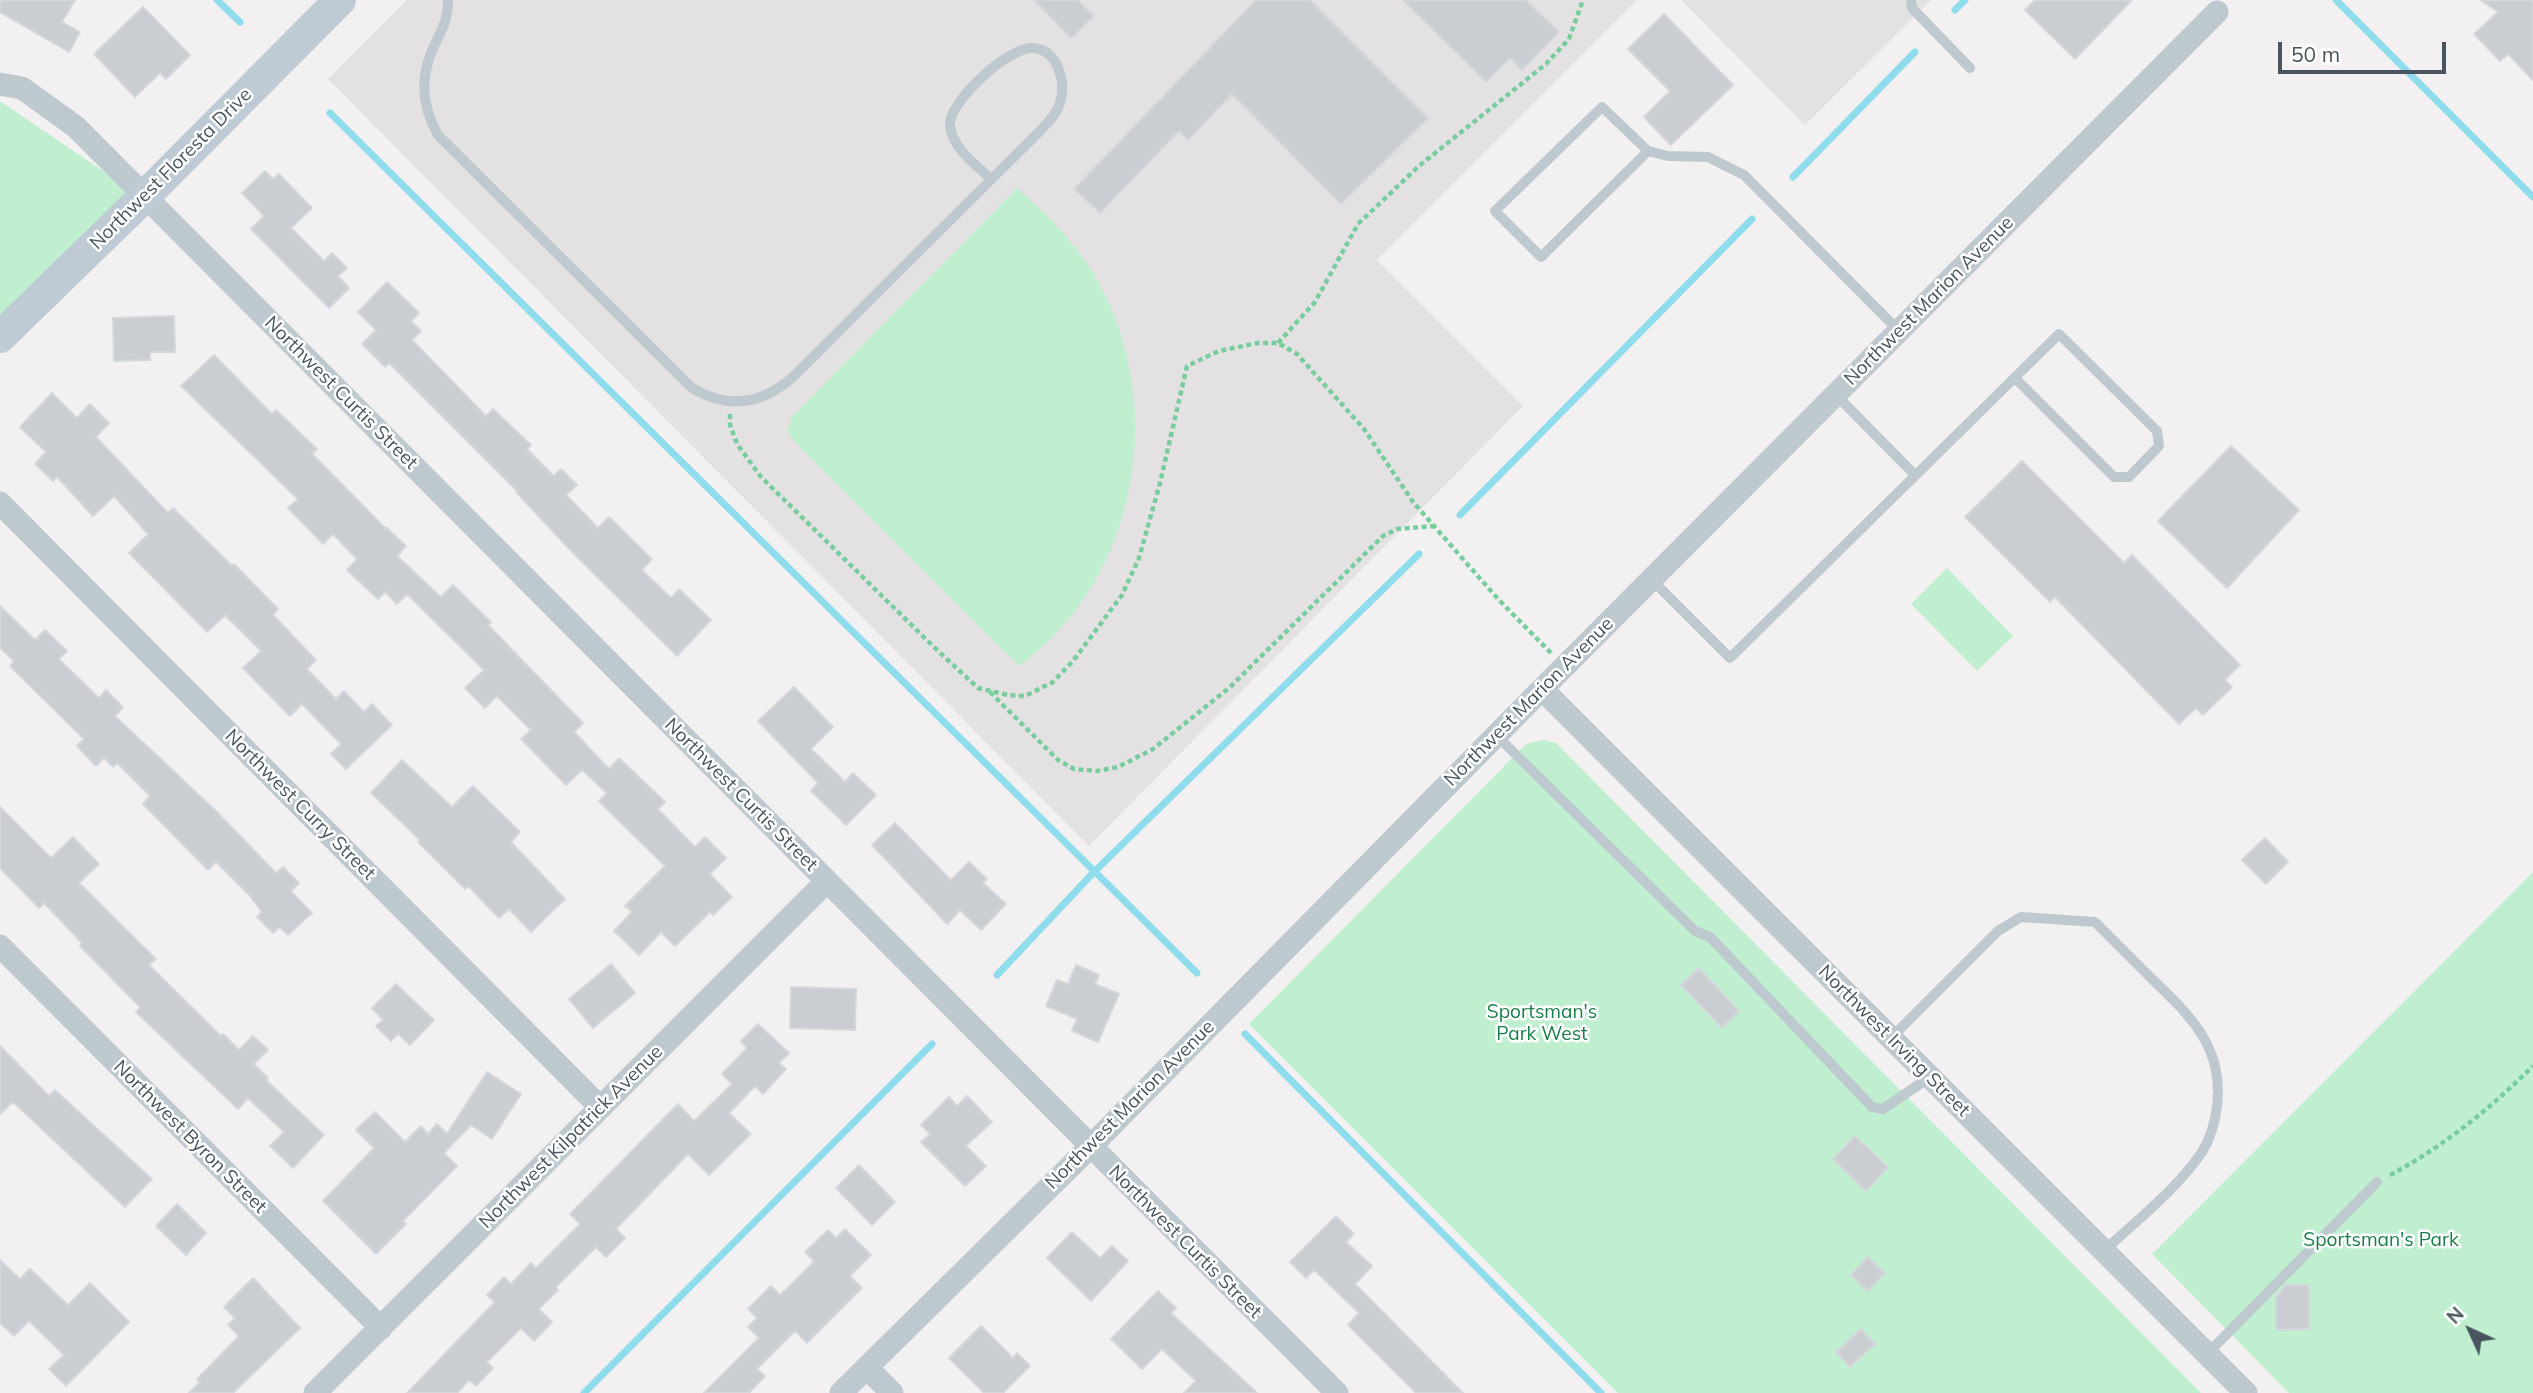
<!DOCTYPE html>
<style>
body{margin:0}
#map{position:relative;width:2533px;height:1393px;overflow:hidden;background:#f3f0f1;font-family:Mulish,sans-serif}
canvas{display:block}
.north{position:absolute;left:2435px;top:1295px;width:70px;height:70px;-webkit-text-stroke:5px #fff;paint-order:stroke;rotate:315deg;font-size:19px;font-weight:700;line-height:28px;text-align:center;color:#48555e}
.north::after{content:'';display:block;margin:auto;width:24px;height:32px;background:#48555e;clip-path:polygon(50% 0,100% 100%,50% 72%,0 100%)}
.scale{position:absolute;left:2278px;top:42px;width:168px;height:32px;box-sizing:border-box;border:4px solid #48555e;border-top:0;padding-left:9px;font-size:21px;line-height:24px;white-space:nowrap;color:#48555e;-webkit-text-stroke:5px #fff;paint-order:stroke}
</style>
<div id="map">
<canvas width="2533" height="1393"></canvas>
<div class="north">N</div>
<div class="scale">50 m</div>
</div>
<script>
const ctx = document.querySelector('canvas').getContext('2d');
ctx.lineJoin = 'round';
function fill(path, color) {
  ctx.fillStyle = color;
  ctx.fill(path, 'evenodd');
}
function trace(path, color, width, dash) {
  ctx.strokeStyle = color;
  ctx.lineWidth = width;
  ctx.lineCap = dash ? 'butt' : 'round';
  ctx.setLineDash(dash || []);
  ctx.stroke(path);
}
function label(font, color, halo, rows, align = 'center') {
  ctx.font = font + ' Mulish,sans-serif';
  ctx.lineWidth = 5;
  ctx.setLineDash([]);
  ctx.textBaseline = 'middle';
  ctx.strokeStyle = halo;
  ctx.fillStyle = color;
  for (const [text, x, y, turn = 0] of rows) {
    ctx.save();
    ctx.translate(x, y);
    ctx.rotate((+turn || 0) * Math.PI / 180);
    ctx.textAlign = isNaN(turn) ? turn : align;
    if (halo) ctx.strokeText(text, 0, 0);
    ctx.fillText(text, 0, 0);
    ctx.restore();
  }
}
const education = new Path2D(`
 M407,0h1230l-260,260 146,146 -434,440 -761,-767z
 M1681,0h250l-126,125z`);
const green = new Path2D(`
 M0,101l106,72 22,22 -128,124z
 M1017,188c33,29 65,61 85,101 65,125 33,293 -83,377l-224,-224 -8,-11 4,-13z
 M1947,568l66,68 -36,35 -66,-67z
 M1543,740l13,3 645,650h-583l-369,-369 277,-280z
 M2533,872v521h-244l-137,-139z`);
const stream = new Path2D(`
 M217,0l23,22
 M2336,0l197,197
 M1955,10l10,-10
 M330,113l867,860
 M1793,177l122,-125
 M1460,515l292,-296
 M997,975l97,-103 325,-318
 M1245,1034l356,359
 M584,1393l348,-349`);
const building = new Path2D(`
 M0,0h75l-13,22 18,10 -11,20 -69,-40z
 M1034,0h44l16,16 -23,22z
 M1256,0h54l118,118 -87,86 -109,-110 -44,46 -9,-9 -79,82 -26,-24z
 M1403,0h123l33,32 -37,38 -12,-12 -24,24z
 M2035,0h97l-57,59 -50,-49z
 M2480,0h53v80l-25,-26 -8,7 -26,-27 24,-22z
 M143,7l47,48 -24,24 -6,-6 -25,24 -41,-43z
 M1664,14l69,71 -62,60 -27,-28 26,-26 -42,-42z
 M265,171l8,8 6,-5 33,34 -21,20 33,33 8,-8 15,15 -9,8 11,12 -20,20 -78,-79 13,-13 -22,-23z
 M387,282l32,31 -8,8 10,10 -9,9 74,76 7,-7 38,36 -4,4 27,27 7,-7 16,16 -11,10 32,33 11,-11 43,42 -10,11 29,28 8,-9 32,31 -34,36 -103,-102 -57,-61 1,-1 -129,-129 -4,4 -23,-23 14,-14 -18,-18z
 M174,316l1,36h-25v8l-36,1 -1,-43z
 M214,355l58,59 4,-4 41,39 -5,5 74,75 1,-1 19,18 -9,10 44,41 12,-12 38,37 -3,3 95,98 -9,9 35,37 10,-11 46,44 -7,7 37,38 10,-10 21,21 -16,16 22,23 -19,18 -3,-3 -35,34 -14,-14 -22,23 -25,-24 18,-19 -7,-6 40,-40 -66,-65 8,-8 -25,-23 -16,15 -45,-46 10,-9 -34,-34 -12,12 -20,-20 19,-18 -77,-76 -10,10 -12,-12 -7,7 -31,-29 10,-11 -24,-25 -10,10 -35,-36 10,-9 -117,-113z
 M52,393l25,25 13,-14 19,19 -13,14 72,76 5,-5 59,58 2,-2 44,45 -5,6 43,45 -9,9 29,30 8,-8 20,21 8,-8 20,21 -46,44 -15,-15 10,-10 -39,-40 -12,12 -47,-48 18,-17 -36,-36 -18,17 -78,-79 19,-19 -34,-38 -21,20 -36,-39 -4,4 -18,-17 11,-12 -26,-25z
 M2231,446l68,64 -72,78 -69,-67z
 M2022,461l102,102 8,-8 108,110 -15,15 7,7 -29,28 -7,-7 -17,16 -124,-127 -5,5 -85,-85z
 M0,606l35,34 10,-10 22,21 -8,8 40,39 7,-8 17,17 -8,9 101,95 60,62 7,-6 16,16 -8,8 21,22 -24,22 -8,-8 -7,6 -16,-16 5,-5 -11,-15 -35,-35 -8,8 -65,-66 7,-8 -33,-33 -4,4 -9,-9 -8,8 -19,-20 7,-7 -74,-73 4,-5 -14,-13z
 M794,687l39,40 -22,22 34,33 8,-9 23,22 -30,30 -35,-34 7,-8 -60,-62z
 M402,760l50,47 21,-21 47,46 -9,10 54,57 -34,33 -22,-23 -10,9 -31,-32 -3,3 -47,-47 2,-2 -49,-47z
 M0,807l51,51 22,-21 26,27 -20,19 77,76 -7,6 72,71 2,-2 16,16 14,-14 15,14 -14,14 14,14 -2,2 58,55 -31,33 -23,-22 14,-14 -36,-34 -10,11 -102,-97 4,-5 -60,-61 2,-3 -38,-40 -5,5 -39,-40z
 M895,823l56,57 18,-18 18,17 -4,4 23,21 -25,26 -21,-20 -13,14 -75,-79z
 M2265,838l23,24 -22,22 -24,-24z
 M611,964l24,29 -42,35 -24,-29z
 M1076,965l23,10 -4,9 24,10 -21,48 -26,-11 5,-12 -31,-13 11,-26 11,4z
 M1699,968l40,43 -17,17 -41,-43z
 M396,984l38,36 -24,25 -12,-11 -7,7 -15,-15 7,-6 -11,-12z
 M791,987l65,2 -1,41 -65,-2z
 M758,1024l31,29 -10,10 7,6 -23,25 -8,-8 -26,27 22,21 -42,41 -21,-21 -72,75 9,9 -19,19 -10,-10 -40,40 2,3 -19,19 13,13 -18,19 -13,-13 -34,34 6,6 -17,18 -7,-6 -12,13h-50l88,-91 -8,-7 17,-18 7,7 20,-21 5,5 44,-44 -10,-10 108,-110 16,17 38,-37 -10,-10 25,-26 -6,-7z
 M0,1046l49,50 6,-6 97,89 -27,28 -112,-105 -13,12z
 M487,1072l34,22 -29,45 -21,-14 -27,28 13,13 -54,55 3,3 -30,30 -53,-53 51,-53 -18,-18 19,-18 30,30 16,-16 7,8 9,-10 10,10z
 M967,1096l25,26 -26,24 20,20 -21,20 -44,-44 9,-8 -9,-9 28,-28 8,9z
 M1855,1136l33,31 -22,24 -33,-32z
 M859,1165l36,37 -23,23 -36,-37z
 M177,1204l29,29 -20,22 -30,-29z
 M1336,1216l18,18 -8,8 26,24 -17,18 108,109h-47l-68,-68 11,-12 -45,-43 -8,8 -16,-16z
 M845,1229l26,26 -21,21 12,12 -55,55 -12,-12 -38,38 8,7 -16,17h-45l55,-55 -11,-11 9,-9 -9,-9 23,-23 9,9 26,-25 8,-9 -9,-9 23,-22 8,8z
 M1072,1232l28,26 12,-12 16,15 -37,40 -44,-43z
 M1868,1257l17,16 -17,18 -17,-16z
 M0,1260l20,19 10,-10 38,36 22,-22 39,39 -63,64 -17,-17 15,-14 -35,-34 -15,15 -14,-13z
 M253,1278l47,50 -67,65h-44l11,-11 -3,-3 42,-43 -11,-11 7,-7 -11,-11z
 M2286,1285h23v44l-33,1v-34z
 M1158,1291l18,17 -5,5 86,80h-73l12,-12 -34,-32 -20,20 -31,-30z
 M981,1326l32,32 4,-5 13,13 -27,27h-19l-35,-35z
 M1861,1329l14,15 -25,23 -14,-15z`);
const path = new Path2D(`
 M1278,343l37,-41 43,-78 61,-58 127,-102 23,-25 14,-39
 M730,414v11l7,19 24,33 175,172 42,39 30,7 17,1 28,-14 20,-21 49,-66 17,-37 21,-75 27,-117 32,-15 39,-8h20l19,11 67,75 49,73 85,97 53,54
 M990,692l68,68 16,9 23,2 21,-4 35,-18 76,-61 154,-152 14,-7 37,-3
 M2390,1175c53,-28 101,-67 143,-109`);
const lane = new Path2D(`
 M448,0c0,29 -13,37 -20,62 -8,26 -3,50 10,73l254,253c37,22 71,16 102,-12 78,-78 155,-155 233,-232 11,-12 28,-25 33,-41 6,-20 -1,-52 -26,-55 -24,-3 -87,55 -84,78 3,23 25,38 41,53
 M1911,0l1,8 58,60
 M1648,151l-107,106 -46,-46 107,-104 46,44 20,5 40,1 36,18 155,156
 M1835,394l80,81
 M1651,579l79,79 329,-324 98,97 2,15 -30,31h-15l-99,-99
 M1496,735l199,196 15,6 162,170 11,2 47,-32
 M1891,1038l107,-107 23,-14 74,5c19,19 38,38 57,57 39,37 72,69 65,127 -2,16 -6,32 -15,46 -25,37 -65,68 -98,99
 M2207,1354l170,-172`);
const street = new Path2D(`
 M0,84l22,4 54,39 1261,1266
 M0,503l600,604
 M1542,689l704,704
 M0,946l381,382
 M867,1368l25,25
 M315,1393l512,-512
 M841,1393l249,-246 452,-458 675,-677`);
const secondary = new Path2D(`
 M0,337l145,-141 195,-196`);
const streetNames = [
 ["Northwest Floresta Drive",171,169,-45],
 ["Northwest Marion Avenue",1929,301,-45],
 ["Northwest Curtis Street",341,393,45],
 ["Northwest Marion Avenue",1529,702,-45],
 ["Northwest Curtis Street",741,795,45],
 ["Northwest Curry Street",300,805,45],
 ["Northwest Irving Street",1894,1041,45],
 ["Northwest Marion Avenue",1130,1105,-45],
 ["Northwest Byron Street",190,1137,45],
 ["Northwest Kilpatrick Avenue",571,1137,-45],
 ["Northwest Curtis Street",1185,1242,45]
];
const parkNames = [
 ["Sportsman's",1542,1012],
 ["Park West",1542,1034],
 ["Sportsman's Park",2381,1240]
];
fill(education, '#e4e1e3');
fill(green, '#c0efd0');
trace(stream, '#8edcec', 7);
fill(building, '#caced3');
trace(building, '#d4d7dc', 2);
trace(path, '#78cd9f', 4.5, [5, 3.5]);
trace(lane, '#bec8cf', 10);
trace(street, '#bec8cf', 23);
trace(secondary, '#becad4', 32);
label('19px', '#48555e', '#fff', streetNames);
label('19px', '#188047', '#fff', parkNames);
</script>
